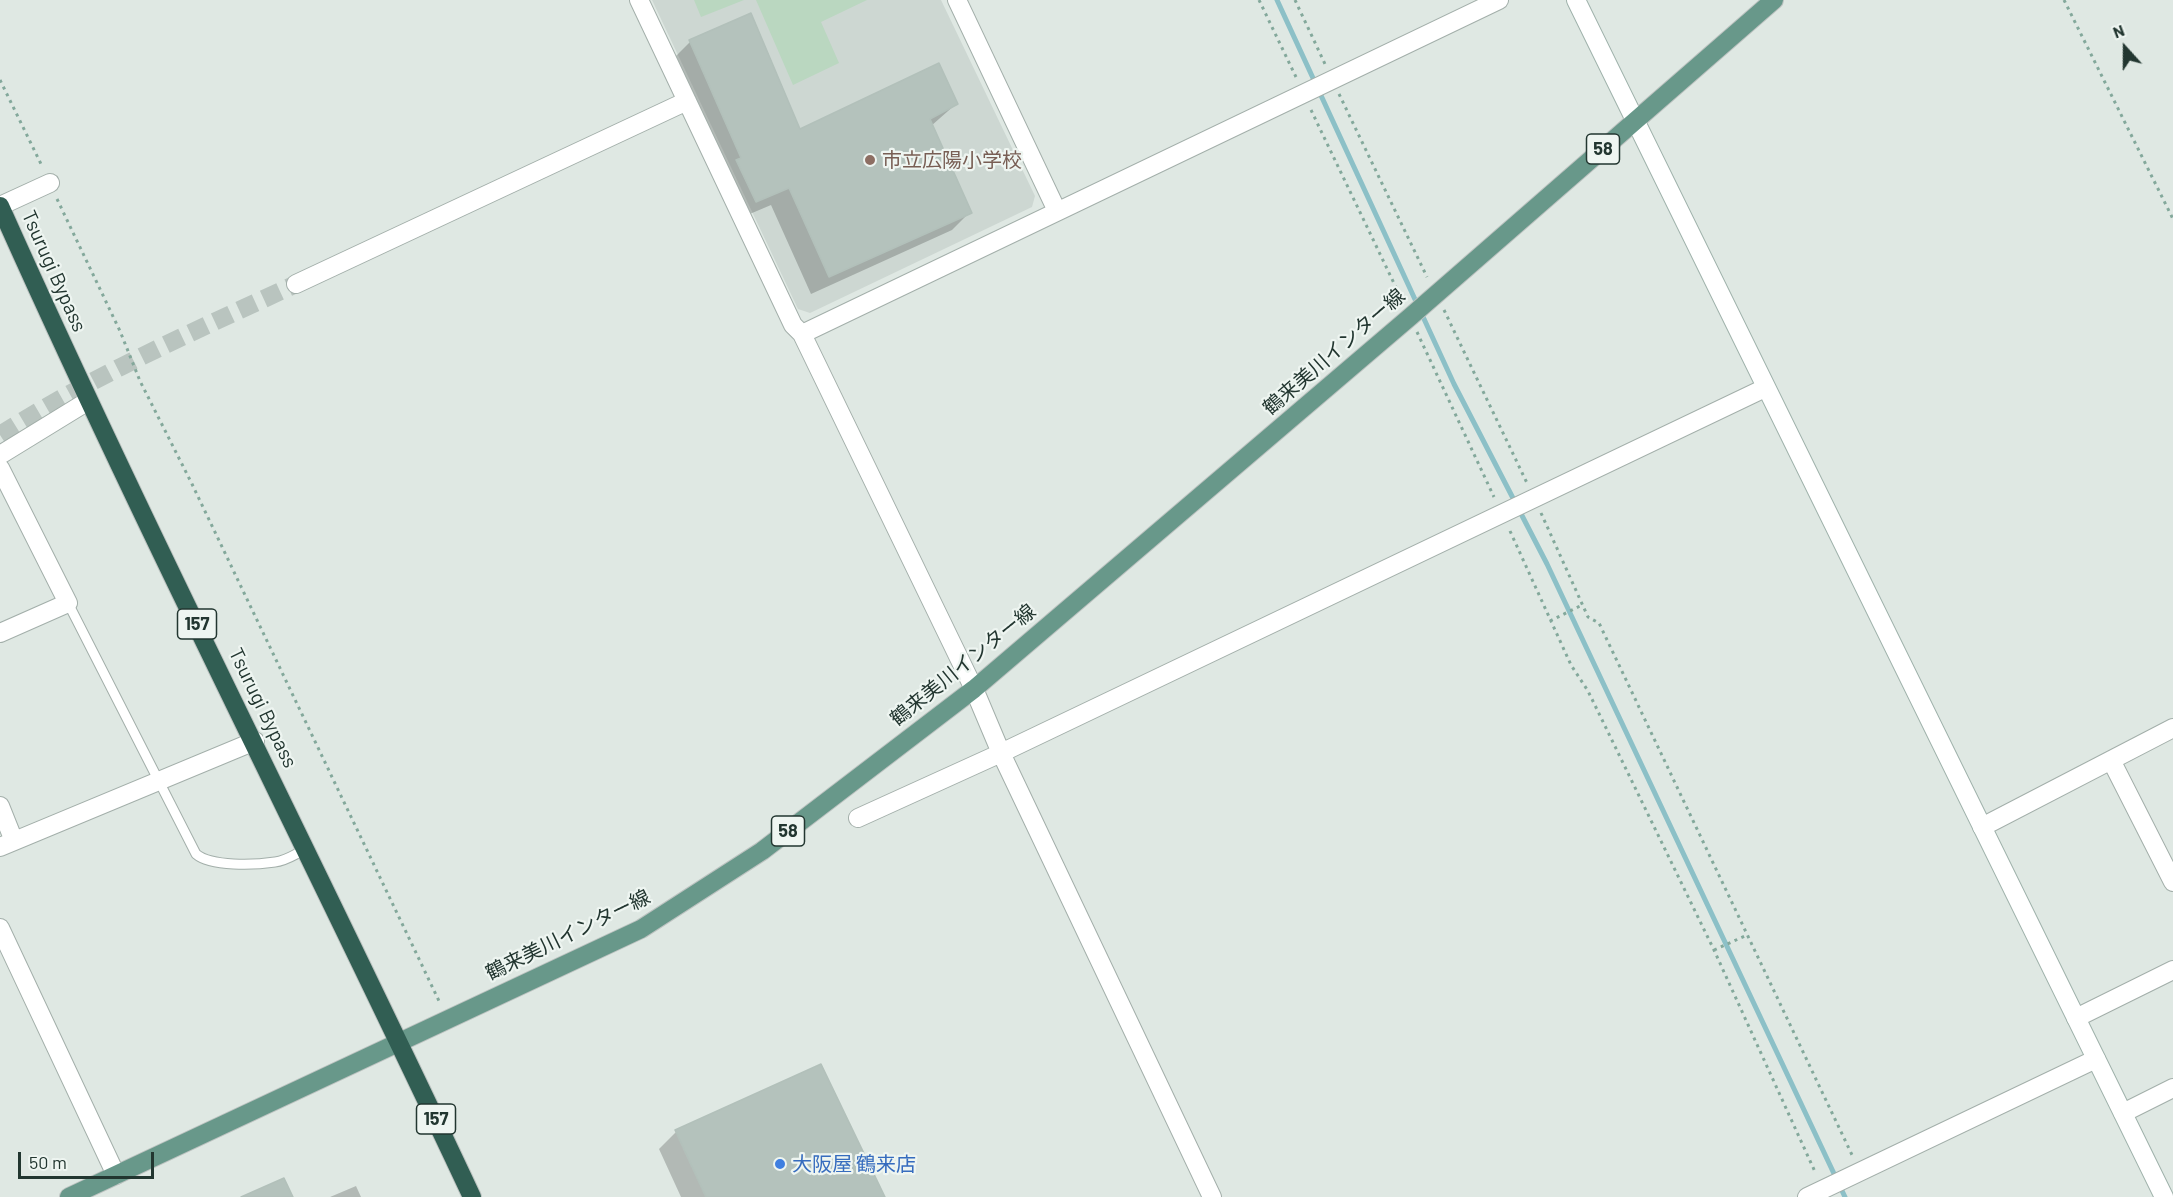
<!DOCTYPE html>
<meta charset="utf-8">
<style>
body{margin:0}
#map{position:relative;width:2173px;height:1197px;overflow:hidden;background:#dfe8e3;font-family:Barlow,sans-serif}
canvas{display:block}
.north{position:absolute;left:2095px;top:18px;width:60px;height:60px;-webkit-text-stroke:4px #eef5f1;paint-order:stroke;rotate:339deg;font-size:16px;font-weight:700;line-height:24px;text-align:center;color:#223630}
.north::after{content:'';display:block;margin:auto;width:21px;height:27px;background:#223630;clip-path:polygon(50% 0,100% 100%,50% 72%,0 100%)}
.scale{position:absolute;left:18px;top:1152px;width:136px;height:27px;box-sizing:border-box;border:3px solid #223630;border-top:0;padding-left:8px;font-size:18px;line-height:21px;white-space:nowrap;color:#223630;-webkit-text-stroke:4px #eef5f1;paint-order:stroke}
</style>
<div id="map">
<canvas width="2173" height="1197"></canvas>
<div class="north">N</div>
<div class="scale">50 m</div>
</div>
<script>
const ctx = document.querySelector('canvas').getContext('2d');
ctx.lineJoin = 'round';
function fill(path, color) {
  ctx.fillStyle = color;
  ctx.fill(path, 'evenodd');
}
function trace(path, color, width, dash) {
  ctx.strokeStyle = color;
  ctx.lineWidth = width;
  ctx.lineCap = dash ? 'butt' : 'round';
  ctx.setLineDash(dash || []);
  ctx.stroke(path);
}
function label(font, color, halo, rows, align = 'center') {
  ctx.font = font + ' Barlow,"Noto Sans JP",sans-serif';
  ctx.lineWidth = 4.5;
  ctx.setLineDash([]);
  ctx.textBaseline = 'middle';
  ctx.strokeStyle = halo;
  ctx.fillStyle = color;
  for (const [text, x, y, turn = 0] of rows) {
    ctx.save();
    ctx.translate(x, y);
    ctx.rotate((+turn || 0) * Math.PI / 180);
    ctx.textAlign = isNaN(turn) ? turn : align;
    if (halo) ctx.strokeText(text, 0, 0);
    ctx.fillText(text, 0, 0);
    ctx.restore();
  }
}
const built = new Path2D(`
 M652,0h289l94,196 -3,11 -222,106 -12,-4z`);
const green = new Path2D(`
 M694,0h50l-43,17z
 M756,0h111l-46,22 18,41 -46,22z`);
const shadow = new Path2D(`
 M690,42l109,89 157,-27 -25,22 39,86 -18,18 -141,64 -40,-89 -33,14 -65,-160z
 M676,1132l207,65h-202l-22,-48z
 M356,1186l5,11h-31z`);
const stream = new Path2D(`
 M1277,0l177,384 93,180 298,633`);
const building = new Path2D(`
 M751,13l49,116 139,-66 19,41 -28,15 42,94 -143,64 -40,-89 -33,14 -20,-42 5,-2 -52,-118z
 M821,1064l64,133h-179l-31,-67z
 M284,1178l9,19h-52z`);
const streetTunnel = new Path2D(`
 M0,435c94,-60 195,-104 296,-151`);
const path = new Path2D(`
 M1259,0l37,77
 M1295,0l30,64
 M2064,0l109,219
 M0,80l42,86
 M1339,94l88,183
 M1311,110l92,192
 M57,199l63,132 20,50 52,103 248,519
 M1444,310l83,173
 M1417,332l77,165
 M1541,513l47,104 11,6 254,534
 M1510,531l61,134 17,26 126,259 102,224
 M1550,621l32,-16
 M1714,950l31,-14`);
const lane = new Path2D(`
 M68,603l128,251c15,13 59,11 79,8 11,-1 22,-9 31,-13`);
const street = new Path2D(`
 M639,0l154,325 9,9 172,355 27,64 211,444
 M957,0l100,211
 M0,206l50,-23
 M296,284l391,-183
 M802,334l697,-334
 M0,455l88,-54
 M0,468l68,135 -68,30
 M2111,760l62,122
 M0,806l14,35
 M858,818l143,-65 764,-365
 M1982,827l191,-99
 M0,847l255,-106
 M0,928l116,247
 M2076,1018l97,-48
 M2123,1113l50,-25
 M1807,1197l289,-138`);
const secondary = new Path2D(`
 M1576,0l588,1197`);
const primary = new Path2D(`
 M69,1197l572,-268 121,-78 212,-162 436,-372 364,-317`);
const highway = new Path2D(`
 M0,206c149,334 317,660 472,991`);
const markers = [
 [870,160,6,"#8d6e63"],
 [780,1164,6,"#3f7fe0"]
];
const shields = [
 [1603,149,33],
 [197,624,39],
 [788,831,33],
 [436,1119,39]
];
const shieldNames = [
 ["58",1603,149],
 ["157",197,624],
 ["58",788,831],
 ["157",436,1119]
];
const educationNames = [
 ["市立広陽小学校",882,160]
];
const streetNames = [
 ["Tsurugi Bypass",54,271,66],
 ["鶴来美川インター線",1334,352,-41],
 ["鶴来美川インター線",963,665,-39],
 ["Tsurugi Bypass",263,708,64],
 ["鶴来美川インター線",568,935,-26]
];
const shopNames = [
 ["大阪屋 鶴来店",792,1164]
];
fill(built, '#cdd7d2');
fill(green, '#bad7c0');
fill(shadow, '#0003');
trace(stream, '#8cc0c7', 5);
fill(building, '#b4c2bc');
trace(building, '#b2c0ba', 1.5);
trace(streetTunnel, '#b9c4bf', 18, [18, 9]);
trace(lane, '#a3afaa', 11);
trace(street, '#a3afaa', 20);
trace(secondary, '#9fb2ab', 20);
trace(primary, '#bdc3c1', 20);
trace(highway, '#bdc3c1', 20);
trace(path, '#83a89b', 3, [3, 4.5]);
trace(lane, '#fff', 9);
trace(street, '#fff', 18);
trace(secondary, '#fff', 18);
trace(primary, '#68988a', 18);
trace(highway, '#315e53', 18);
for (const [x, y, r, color] of markers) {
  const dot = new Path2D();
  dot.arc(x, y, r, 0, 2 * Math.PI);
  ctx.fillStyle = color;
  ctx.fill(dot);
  trace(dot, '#eef5f1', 2);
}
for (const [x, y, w] of shields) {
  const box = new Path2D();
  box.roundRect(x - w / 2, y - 15, w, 30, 4.5);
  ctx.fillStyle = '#eef5f1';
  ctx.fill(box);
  trace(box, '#223630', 1.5);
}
label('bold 18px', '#223630', null, shieldNames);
label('20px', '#785e54', '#eef5f1', educationNames, 'left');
label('20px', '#223630', '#eef5f1', streetNames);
label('20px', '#366cbe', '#eef5f1', shopNames, 'left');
</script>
